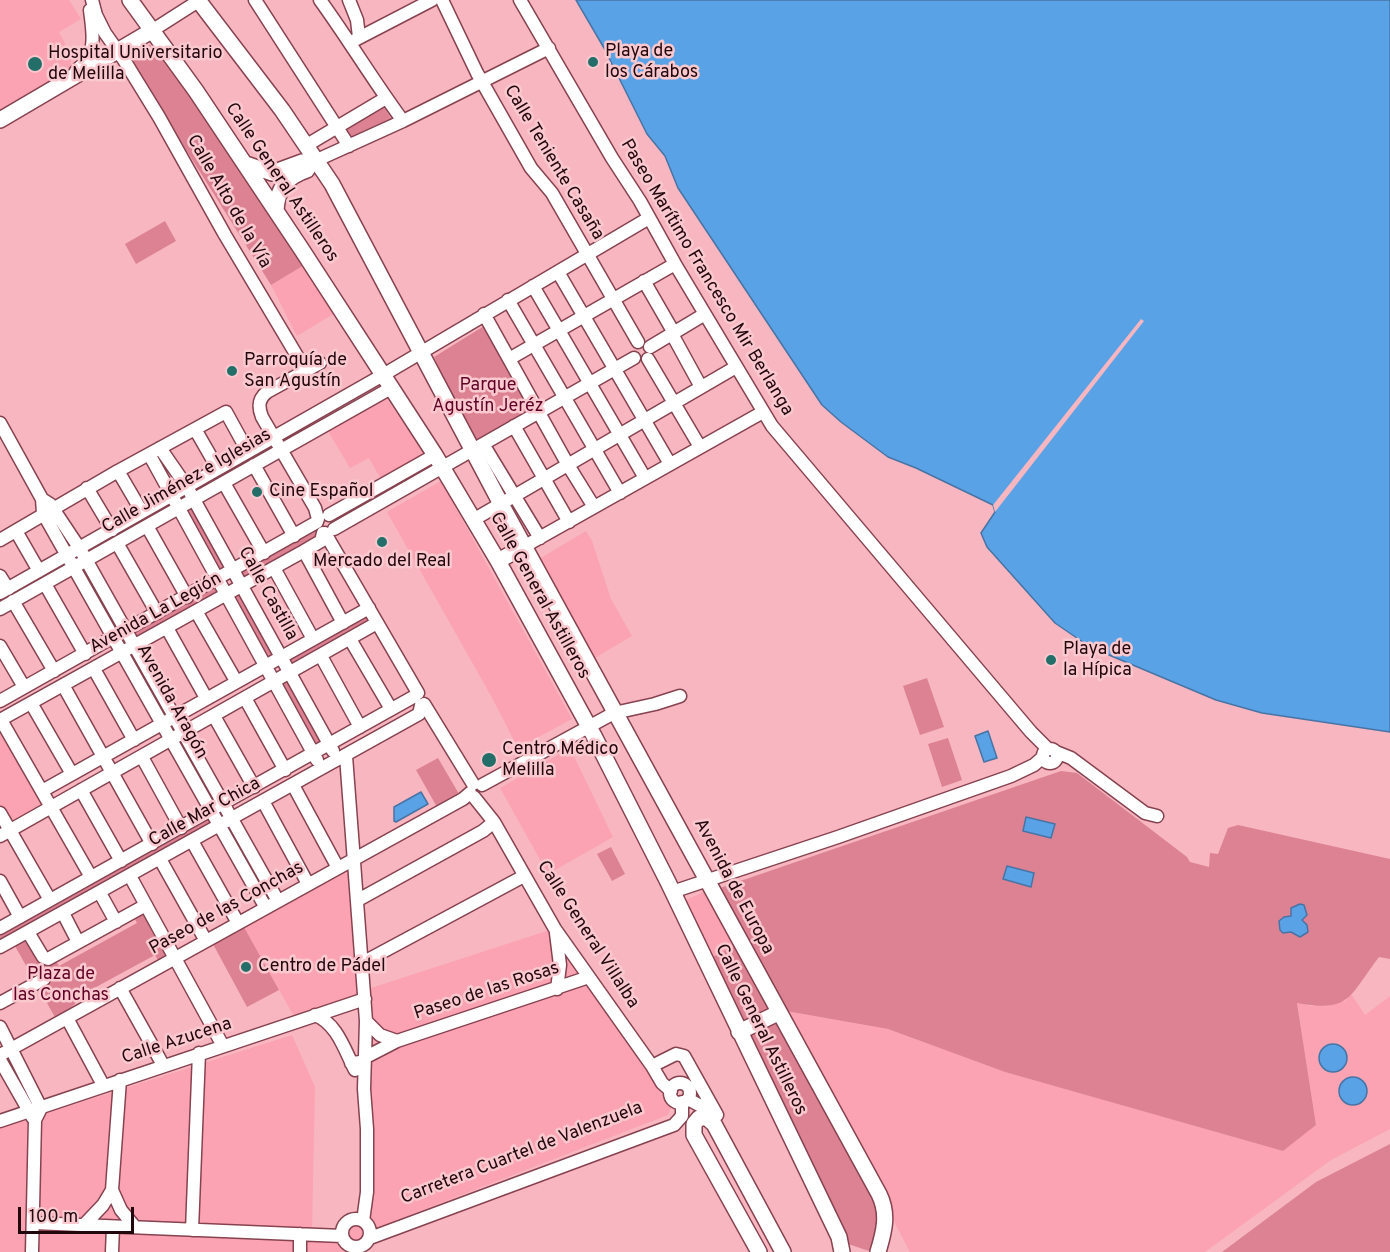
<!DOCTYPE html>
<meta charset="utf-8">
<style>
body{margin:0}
#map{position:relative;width:1390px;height:1252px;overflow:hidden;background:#f7b6c0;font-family:Overpass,sans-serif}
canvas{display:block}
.scale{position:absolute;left:18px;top:1207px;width:116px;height:27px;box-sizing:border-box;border:3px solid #22070d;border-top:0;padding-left:8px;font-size:18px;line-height:21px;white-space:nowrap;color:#22070d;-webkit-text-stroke:4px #fac8cf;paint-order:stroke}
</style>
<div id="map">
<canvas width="1390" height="1252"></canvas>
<div class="scale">100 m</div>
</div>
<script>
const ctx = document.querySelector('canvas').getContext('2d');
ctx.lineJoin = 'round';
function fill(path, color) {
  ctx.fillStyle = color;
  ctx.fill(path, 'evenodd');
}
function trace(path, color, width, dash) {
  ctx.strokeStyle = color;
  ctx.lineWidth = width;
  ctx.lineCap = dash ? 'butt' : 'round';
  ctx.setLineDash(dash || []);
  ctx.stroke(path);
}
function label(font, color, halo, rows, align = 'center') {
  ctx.font = font + ' Overpass,sans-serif';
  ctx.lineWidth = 5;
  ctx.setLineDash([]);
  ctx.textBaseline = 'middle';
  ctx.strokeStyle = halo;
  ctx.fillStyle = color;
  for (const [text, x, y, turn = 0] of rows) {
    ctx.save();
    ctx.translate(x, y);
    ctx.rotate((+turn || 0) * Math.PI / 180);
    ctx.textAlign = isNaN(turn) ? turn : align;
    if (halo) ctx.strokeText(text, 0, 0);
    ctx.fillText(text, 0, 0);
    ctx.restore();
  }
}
const built = new Path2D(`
 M0,0h69l12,19 -22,13 12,23 -1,18 -70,40z
 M306,264l29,49 -38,23 -26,-51z
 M386,397l39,59 -43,25 -13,-23 -19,10 -22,-37z
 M441,481l131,238 -54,29 -28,-54 -103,-182z
 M586,531l6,10 19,58 21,37 -39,23 -54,-100z
 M0,725l45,81 -34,19 -11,-20z
 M570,748l43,89 -65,37 -48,-86z
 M350,865l11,130 -65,25 -52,-93z
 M708,890l30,54 -29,15 -23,-59z
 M553,929l118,179 -3,7 -287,111 -18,18v8h-363v-124l292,-93 23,52 -3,143 31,1 17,-22 9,-83 1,-47 -2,-90z
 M1351,994l14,21 25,-19v133l-59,31 -126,92h-295l-125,-239 1,-2 102,18 117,43 278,79 33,-26 -19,-123 14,4 34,-5z`);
const green = new Path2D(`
 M150,45l39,45 117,174 -35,21 -120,-191 -21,-37z
 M381,103l13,20 -45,22 -9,-17z
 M165,221l11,20 -40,23 -11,-20z
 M484,326l50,82 -61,36 -39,-87z
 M192,506l36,64 -9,5 -36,-64z
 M316,529l5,9 -78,44 -5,-9z
 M216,585l5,9 -83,47 -6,-9z
 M240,592l36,64 -9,5 -36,-64z
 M364,615l6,8 -79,44 -5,-8z
 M288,678l37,65 -9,5 -36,-65z
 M927,678l17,49 -24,8 -17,-49z
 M948,738l14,42 -20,7 -14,-43z
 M438,758l21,36 -22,13 -21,-37z
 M1061,771l16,2 110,84 3,5 19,5 1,-14 8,1 10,-26 10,-3 152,34v100l-11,-2c-30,39 -28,56 -82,46l19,122 -33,26 -278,-79 -117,-43 -102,-18 -66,-123z
 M209,816l6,7 -215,121v-12z
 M611,847l14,27 -13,7 -15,-27z
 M144,909l8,14 -3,3 11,20 4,-2 6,9 -12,7 -3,-5 -81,44 1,5 -19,15 -41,-73 10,-5 17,25 13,-7 4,7 78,-43 -4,-7z
 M244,927l35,63 -32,17 -34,-63z
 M738,944l34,67 -33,16 -30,-68z
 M777,1020l103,189 -8,43 -24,-8 -104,-209z
 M1390,1144v108h-168l94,-70z`);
const water = new Path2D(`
 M576,0h814v732l-128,-19 -46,-13 -126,-53 -35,-24 -68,-76 -6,-14 14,-21 -2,-7 -77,-37 -28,-11 -47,-35 -19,-17 -144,-217 -13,-32 -18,-22 -43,-86z
 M988,731l9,27 -13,4 -9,-26z
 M421,792l7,12 -32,18 -2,-1v-14z
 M1026,817l29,7 -4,14 -28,-7z
 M1007,866l27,7 -3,14 -28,-8z
 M1300,904l4,1 3,10 -5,5 5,5 1,7 -8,5 -9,-5 -8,1 -3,-3 -1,-9 5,-4 7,-1v-8z
 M1319 1058a14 14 0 1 1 28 0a14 14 0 1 1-28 0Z
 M1339 1091a14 14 0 1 1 28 0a14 14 0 1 1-28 0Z`);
const pier = new Path2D(`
 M1141,319l3,2 -149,191 -2,-7z`);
const minor = new Path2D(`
 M92,0l4,15 9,18 19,27 35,57 66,118 81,136
 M255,0l94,146
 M320,0c29,40 54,82 83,121
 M349,0l8,20 2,17
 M442,0l35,73 54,95 21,25 86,149
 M520,0l92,158 28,43 35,63 97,162 259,306 17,17
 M153,30l47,-30
 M351,42l81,-42
 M76,71c22,-19 17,-35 14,-61
 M307,145l79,-47
 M317,160l86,-39 146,-73
 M558,272l112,192
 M644,281l30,52
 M533,286l112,192
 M508,300l112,193
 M484,314l84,151 26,42
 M672,334l29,53
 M650,347l55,-33
 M509,359l166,-95
 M648,359l52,88
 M0,423l42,76 8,5 30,45 198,352
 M514,426l55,96
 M195,429l23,40
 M483,444l57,94
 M160,448l27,39 146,264
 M149,454l168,306
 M254,465l40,71
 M118,471l24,41
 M224,483l40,70
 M87,488l25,42
 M42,499l1,14 223,395
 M329,515l106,-60
 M318,519l-3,-11 -53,-91c-4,-10 -4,-18 5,-25l53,-29
 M473,520l263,-153
 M147,526l40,71
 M334,529l300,-171
 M16,531l23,40
 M325,533l93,160
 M0,540l118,-69 108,-59 22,40
 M117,543l40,70
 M525,546l238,-134
 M304,551l39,72
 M274,568l39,71
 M0,576l8,13
 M45,584l40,70
 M0,593l383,-218 266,-157
 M13,601l41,70
 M0,609l391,-221
 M196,611l40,70
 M167,628l39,70
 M350,639l41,70
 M0,646l24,41
 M321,656l39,71
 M94,669l40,71
 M63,685l89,159
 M245,698l40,72
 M0,701l317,-179
 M31,703l41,71
 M424,704l49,80
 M214,716l40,71
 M0,720l304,-169 17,-10 2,-8
 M1,720l90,157
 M1043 756a7 7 0 1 1 14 0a7 7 0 1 1-14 0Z
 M1056,752l15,6 74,55 12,3
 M346,756l20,265 -2,68 3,40v63l-4,29
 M142,757l39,71
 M293,785l45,83
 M482,785l132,-72 41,-9 25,-8
 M81,790l40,71
 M42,791l327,-183
 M474,797l20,25 61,107 97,137 10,17 9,8
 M263,801l45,83
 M0,813l50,87
 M0,836l377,-213
 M192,841l46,82
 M160,859l46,82
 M130,876l93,170
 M0,881l20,36
 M672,892l166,-55 173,-61 23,-11 9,-8
 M100,893l16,29
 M358,900l125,-69 11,-9
 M63,913l15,29
 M0,928l415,-232
 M28,932l15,25 5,2 98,-54
 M556,933l4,32 -3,24
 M0,947l419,-233 2,-9
 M362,963l162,-87
 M120,988l43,77
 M0,1003l44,-24
 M315,1015c22,8 30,36 40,55
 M67,1018l36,67
 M366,1021l14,14 17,6
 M0,1027l41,81 -6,12 -3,132
 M0,1055l463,-256 7,-6
 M0,1060l33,58
 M351,1063l10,-1 5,-5 31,-16 192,-64
 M652,1066l24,-12 8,2 33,59
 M670 1093a10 10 0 1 1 20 0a10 10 0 1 1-20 0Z
 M688,1099l29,16
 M0,1121l365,-122
 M112,1190l9,20 14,17
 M342 1233a14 14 0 1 1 28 0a14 14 0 1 1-28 0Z
 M33,1223l309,13
 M84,1225l19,-20 9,-15 8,-110
 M192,1230l7,-177
 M370,1238l304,-113 8,-9v-14
 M112,1252l1,-25
 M300,1252v-18`);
const major = new Path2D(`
 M130,0l66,91 106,159 133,205 63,106 96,175 74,146 171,355 3,15
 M198,0l84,110 50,74 169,320 378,690c10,20 5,38 -1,58
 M0,120l153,-90
 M246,164l26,9 30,-11 15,-2
 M276,211c1,-22 10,-34 31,-41
 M498,561l27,-15
 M739,1032l39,-19
 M759,1252l-65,-117v-11l5,-6h8l7,6 69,128`);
const markers = [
 [593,62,6,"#246e69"],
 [35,64,8,"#246e69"],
 [232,371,6,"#246e69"],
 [257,492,6,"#246e69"],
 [382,542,6,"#246e69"],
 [1051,660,6,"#246e69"],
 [489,760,8,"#246e69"],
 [246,967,6,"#246e69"]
];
const poiNames = [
 ["Playa de",605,52],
 ["los Cárabos",605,73],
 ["Hospital Universitario",48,54],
 ["de Melilla",48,75],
 ["Parroquía de",244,361],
 ["San Agustín",244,382],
 ["Cine Español",269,492],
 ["Mercado del Real",382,562,"center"],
 ["Playa de",1063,650],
 ["la Hípica",1063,671],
 ["Centro Médico",502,750],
 ["Melilla",502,771],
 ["Centro de Pádel",258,967]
];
const streetNames = [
 ["Calle Teniente Casaña",553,163,59],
 ["Calle General Astilleros",281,183,56],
 ["Calle Alto de la Vía",228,202,60],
 ["Paseo Marítimo Francesco Mir Berlanga",706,278,59],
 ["Calle Jiménez e Iglesias",187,482,-30],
 ["Calle Castilla",267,594,61],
 ["Calle General Astilleros",539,596,61],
 ["Avenida La Legión",156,614,-29],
 ["Avenida Aragón",171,702,61],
 ["Calle Mar Chica",205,813,-29],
 ["Avenida de Europa",733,887,62],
 ["Paseo de las Conchas",227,909,-29],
 ["Calle General Villalba",587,935,57],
 ["Paseo de las Rosas",487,992,-18],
 ["Calle General Astilleros",760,1030,64],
 ["Calle Azucena",177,1042,-18],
 ["Carretera Cuartel de Valenzuela",522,1154,-21]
];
const parkNames = [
 ["Parque",488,386],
 ["Agustín Jeréz",488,407],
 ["Plaza de",61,975],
 ["las Conchas",61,996]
];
fill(built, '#fba3b2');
fill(green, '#dc8293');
fill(water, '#59a2e6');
trace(water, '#4874a5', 1.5);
fill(pier, '#f7b6c0');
trace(minor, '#874250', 15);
trace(major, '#874250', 18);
trace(minor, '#fff', 12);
trace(major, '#fff', 15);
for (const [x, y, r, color] of markers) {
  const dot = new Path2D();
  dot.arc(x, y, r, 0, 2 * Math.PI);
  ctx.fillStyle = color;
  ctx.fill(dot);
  trace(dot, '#fac8cf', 2);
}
label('18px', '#22070d', '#fac8cf', poiNames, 'left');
label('18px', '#22070d', '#fac8cf', streetNames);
label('18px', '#600225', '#fac8cf', parkNames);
</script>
